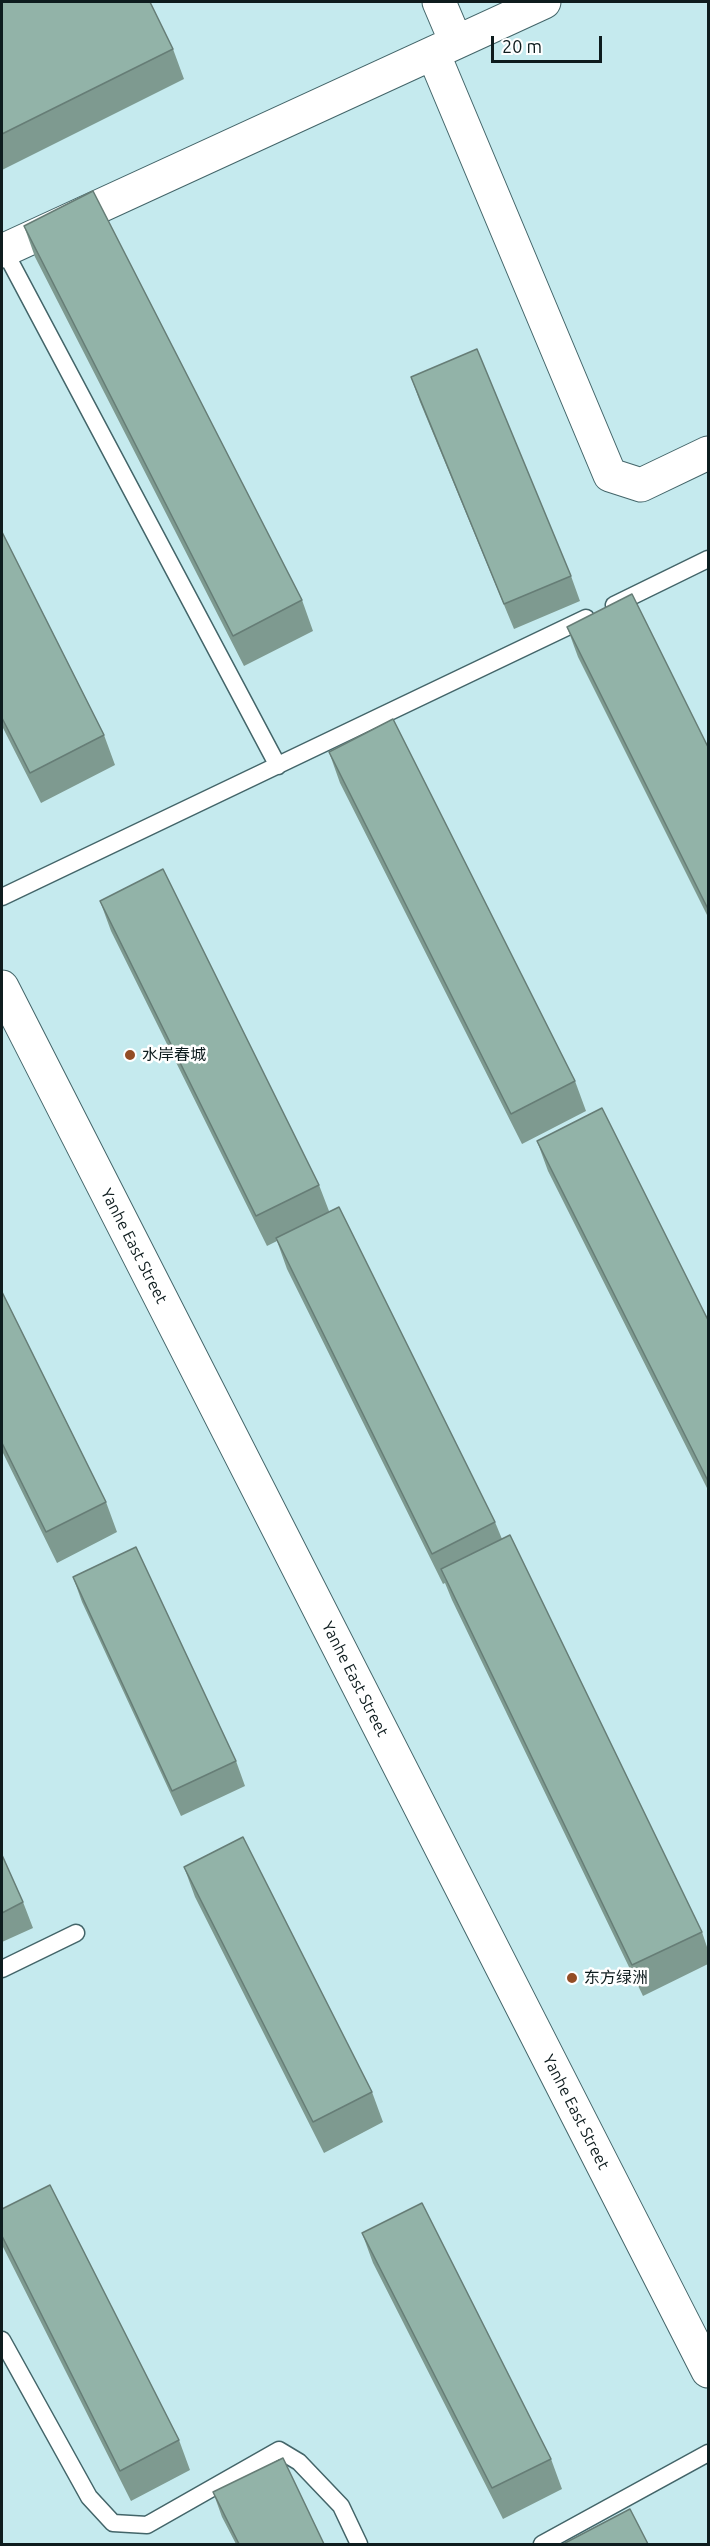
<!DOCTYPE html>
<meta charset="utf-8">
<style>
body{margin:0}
#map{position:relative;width:710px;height:2546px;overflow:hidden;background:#c5eaee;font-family:Ubuntu,sans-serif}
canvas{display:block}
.frame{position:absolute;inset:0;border:3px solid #0e1c1e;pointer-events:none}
.scale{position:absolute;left:491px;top:36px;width:111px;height:27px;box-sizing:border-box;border:3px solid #0e1c1e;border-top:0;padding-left:8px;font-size:18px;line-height:21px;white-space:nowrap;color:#0e1c1e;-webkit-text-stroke:4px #fff;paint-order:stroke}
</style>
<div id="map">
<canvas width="710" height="2546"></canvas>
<div class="frame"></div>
<div class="scale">20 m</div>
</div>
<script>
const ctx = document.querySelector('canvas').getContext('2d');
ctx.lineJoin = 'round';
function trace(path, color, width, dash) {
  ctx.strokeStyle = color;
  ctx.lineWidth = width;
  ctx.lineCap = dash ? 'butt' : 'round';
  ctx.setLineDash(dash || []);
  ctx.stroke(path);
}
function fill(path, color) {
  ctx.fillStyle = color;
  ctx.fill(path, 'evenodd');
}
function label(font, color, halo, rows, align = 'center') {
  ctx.font = font + ' Ubuntu,"Noto Sans SC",sans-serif';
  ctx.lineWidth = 5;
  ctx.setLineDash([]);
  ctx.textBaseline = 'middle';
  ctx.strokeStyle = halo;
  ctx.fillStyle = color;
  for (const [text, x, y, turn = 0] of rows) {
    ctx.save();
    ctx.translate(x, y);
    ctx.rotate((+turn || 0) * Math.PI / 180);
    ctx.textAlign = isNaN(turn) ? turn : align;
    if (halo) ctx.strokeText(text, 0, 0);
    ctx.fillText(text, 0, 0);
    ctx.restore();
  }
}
const service = new Path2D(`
 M4,250l274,516
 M614,605l94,-46
 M2,897l584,-279
 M2,1969l74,-36
 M2,2340l87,157 24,26 34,2 132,-75 20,12 42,44 18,38
 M542,2544l166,-91`);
const minor = new Path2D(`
 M439,2l17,40
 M433,53l177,422 31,10 67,-32
 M2,251l542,-249`);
const tertiary = new Path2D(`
 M2,987l706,1384`);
const wall = new Path2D(`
 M2,2l171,47 11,30 -182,91z
 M24,226l278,374 11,31 -69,35 -209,-409z
 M411,377l160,199 9,25 -66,28 -94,-227z
 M2,532l102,203 11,30 -74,38 -39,-77z
 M567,627l141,120v170l-130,-260z
 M329,752l246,329 11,30 -64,33 -182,-361z
 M100,901l219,284 10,26 166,311 7,17 200,393 6,18v14l-65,32 -191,-396 -7,-17 -2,1 -156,-315 -10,-28 -10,5 -156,-315z
 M537,1141l171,179v170l-160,-319z
 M2,1292l104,210 11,30 -60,31 -55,-112z
 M73,1577l163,184 9,25 -64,30 -99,-214z
 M2,1855l21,47 10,26 -31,14z
 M184,1867l188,225 11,30 -59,31 -129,-256z
 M2,2209l177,231 11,30 -59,31 -129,-256z
 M362,2233l189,226 11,30 -59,30 -130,-256z
 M213,2492l111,52h-88l-14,-27z`);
const building = new Path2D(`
 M2,2h148l23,47 -171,85z
 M93,191l209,409 -69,36 -209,-410z
 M477,349l94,227 -67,28 -93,-227z
 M2,532l102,203 -74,38 -28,-55z
 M632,594l76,153v162l-141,-282z
 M393,719l182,362 -64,33 -182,-362z
 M163,869l156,316 -63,31 -156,-315z
 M602,1108l106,212v161l-171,-340z
 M339,1207l156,315 -63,32 -156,-316z
 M2,1292l104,210 -60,30 -44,-89z
 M510,1535l192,397 -70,33 -191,-396z
 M136,1547l100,214 -64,30 -99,-214z
 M243,1837l129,255 -59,30 -129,-255z
 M2,1855l21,47 -21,11z
 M50,2185l129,255 -59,31 -118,-235v-27z
 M422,2203l129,256 -59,29 -130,-255z
 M283,2458l41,86h-85l-26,-52z
 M630,2509l18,35h-85z`);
const markers = [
 [130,1055,6,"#934d25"],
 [572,1978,6,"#934d25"]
];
const poiNames = [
 ["水岸春城",142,1055],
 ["东方绿洲",584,1978]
];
const streetNames = [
 ["Yanhe East Street",134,1246,63],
 ["Yanhe East Street",355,1679,63],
 ["Yanhe East Street",576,2112,63]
];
trace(service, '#436569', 19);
trace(minor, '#436569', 35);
trace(tertiary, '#436569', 35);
trace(service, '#fff', 16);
trace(minor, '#fff', 33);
trace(tertiary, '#fff', 33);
fill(wall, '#7e9a90');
fill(building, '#92b3a8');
trace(building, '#667d76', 1.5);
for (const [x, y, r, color] of markers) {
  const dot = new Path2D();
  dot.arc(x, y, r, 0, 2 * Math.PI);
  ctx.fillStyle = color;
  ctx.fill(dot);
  trace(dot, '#fff', 2);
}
label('16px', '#0e1c1e', '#fff', poiNames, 'left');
label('16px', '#0e1c1e', '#fff', streetNames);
</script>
